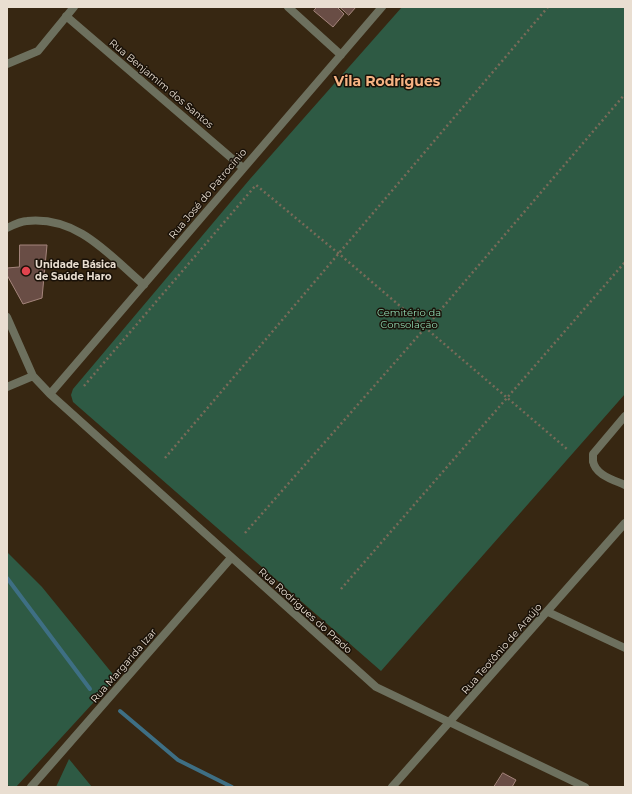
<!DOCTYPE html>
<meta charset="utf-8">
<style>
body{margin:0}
#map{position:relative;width:632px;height:794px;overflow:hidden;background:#372712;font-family:Montserrat,sans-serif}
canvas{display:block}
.frame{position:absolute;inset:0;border:8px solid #e9ded1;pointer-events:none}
</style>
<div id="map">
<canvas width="632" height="794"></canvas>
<div class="frame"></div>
</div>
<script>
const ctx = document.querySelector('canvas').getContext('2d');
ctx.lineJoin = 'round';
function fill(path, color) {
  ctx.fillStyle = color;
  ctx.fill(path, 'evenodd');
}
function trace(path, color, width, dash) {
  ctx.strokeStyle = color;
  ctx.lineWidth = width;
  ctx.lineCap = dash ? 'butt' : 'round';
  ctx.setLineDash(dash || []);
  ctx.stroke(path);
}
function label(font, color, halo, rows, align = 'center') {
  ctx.font = font + ' Montserrat,sans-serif';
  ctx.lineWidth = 3;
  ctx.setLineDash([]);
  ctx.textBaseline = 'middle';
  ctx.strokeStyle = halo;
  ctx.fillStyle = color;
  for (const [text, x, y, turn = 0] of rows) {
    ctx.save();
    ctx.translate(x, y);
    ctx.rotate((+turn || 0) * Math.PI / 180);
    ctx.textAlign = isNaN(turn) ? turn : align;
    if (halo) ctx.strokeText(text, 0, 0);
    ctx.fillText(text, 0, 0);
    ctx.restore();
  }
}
const green = new Path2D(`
 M402,7h223v387l-244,277 -308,-269 -2,-7 2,-6 177,-210z
 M7,552l35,35 74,91 -100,109h-6l-3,-3z
 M69,759l23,28h-36z`);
const stream = new Path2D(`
 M7,578l83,111
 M120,711l58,49 54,27`);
const building = new Path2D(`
 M317,7h20l7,7 -11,13 -19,-16z
 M340,7h16l-7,8z
 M20,245h27l-5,53 -19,6 -16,-29v-7l12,-1z
 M503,773l13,7 -4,7h-18z`);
const path = new Path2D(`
 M84,386l172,-201 82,68 229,196
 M165,458l383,-451
 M245,533l181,-206 199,-233
 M341,589l284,-327`);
const lane = new Path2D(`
 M593,461v-7l32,-38`);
const street = new Path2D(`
 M288,7l53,48
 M66,16l177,152
 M7,64l31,-13 36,-44
 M7,228c6,-3 14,-7 20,-7 51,-5 82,34 117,64
 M7,317l26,59 17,18 326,293 209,100
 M7,387l26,-11
 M50,394l332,-387
 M593,461c2,14 21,19 32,24
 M548,612l77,36
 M31,787l200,-229
 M392,787l233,-264`);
const markers = [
 [26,271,5,"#e0444e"]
];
const streetNames = [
 ["Rua Benjamim dos Santos",161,84,40],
 ["Rua José do Patrocínio",208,194,-50],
 ["Rua Rodrigues do Prado",305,611,42],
 ["Rua Teotônio de Araújo",502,649,-49],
 ["Rua Margarida Izar",124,666,-49]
];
const poiNames = [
 ["Unidade Básica",35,265],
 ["de Saúde Haro",35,277]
];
const parkNames = [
 ["Cemitério da",409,313],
 ["Consolação",409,325]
];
const districtNames = [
 ["Vila Rodrigues",387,82]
];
fill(green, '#2e5a44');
trace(stream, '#3e6f84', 4);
fill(building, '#694d45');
trace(building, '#a5857c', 1);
trace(path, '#796b59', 2.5, [2, 3]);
trace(lane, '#6d705e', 8);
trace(street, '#6d705e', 8);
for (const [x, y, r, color] of markers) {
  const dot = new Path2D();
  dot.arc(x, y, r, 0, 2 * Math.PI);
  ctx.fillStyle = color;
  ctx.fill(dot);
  trace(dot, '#191108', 1.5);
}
label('10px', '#e9ded1', '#191108', streetNames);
label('bold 10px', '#e9ded1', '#191108', poiNames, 'left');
label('10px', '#90dab3', '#191108', parkNames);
label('bold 14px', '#f6b383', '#191108', districtNames);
</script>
